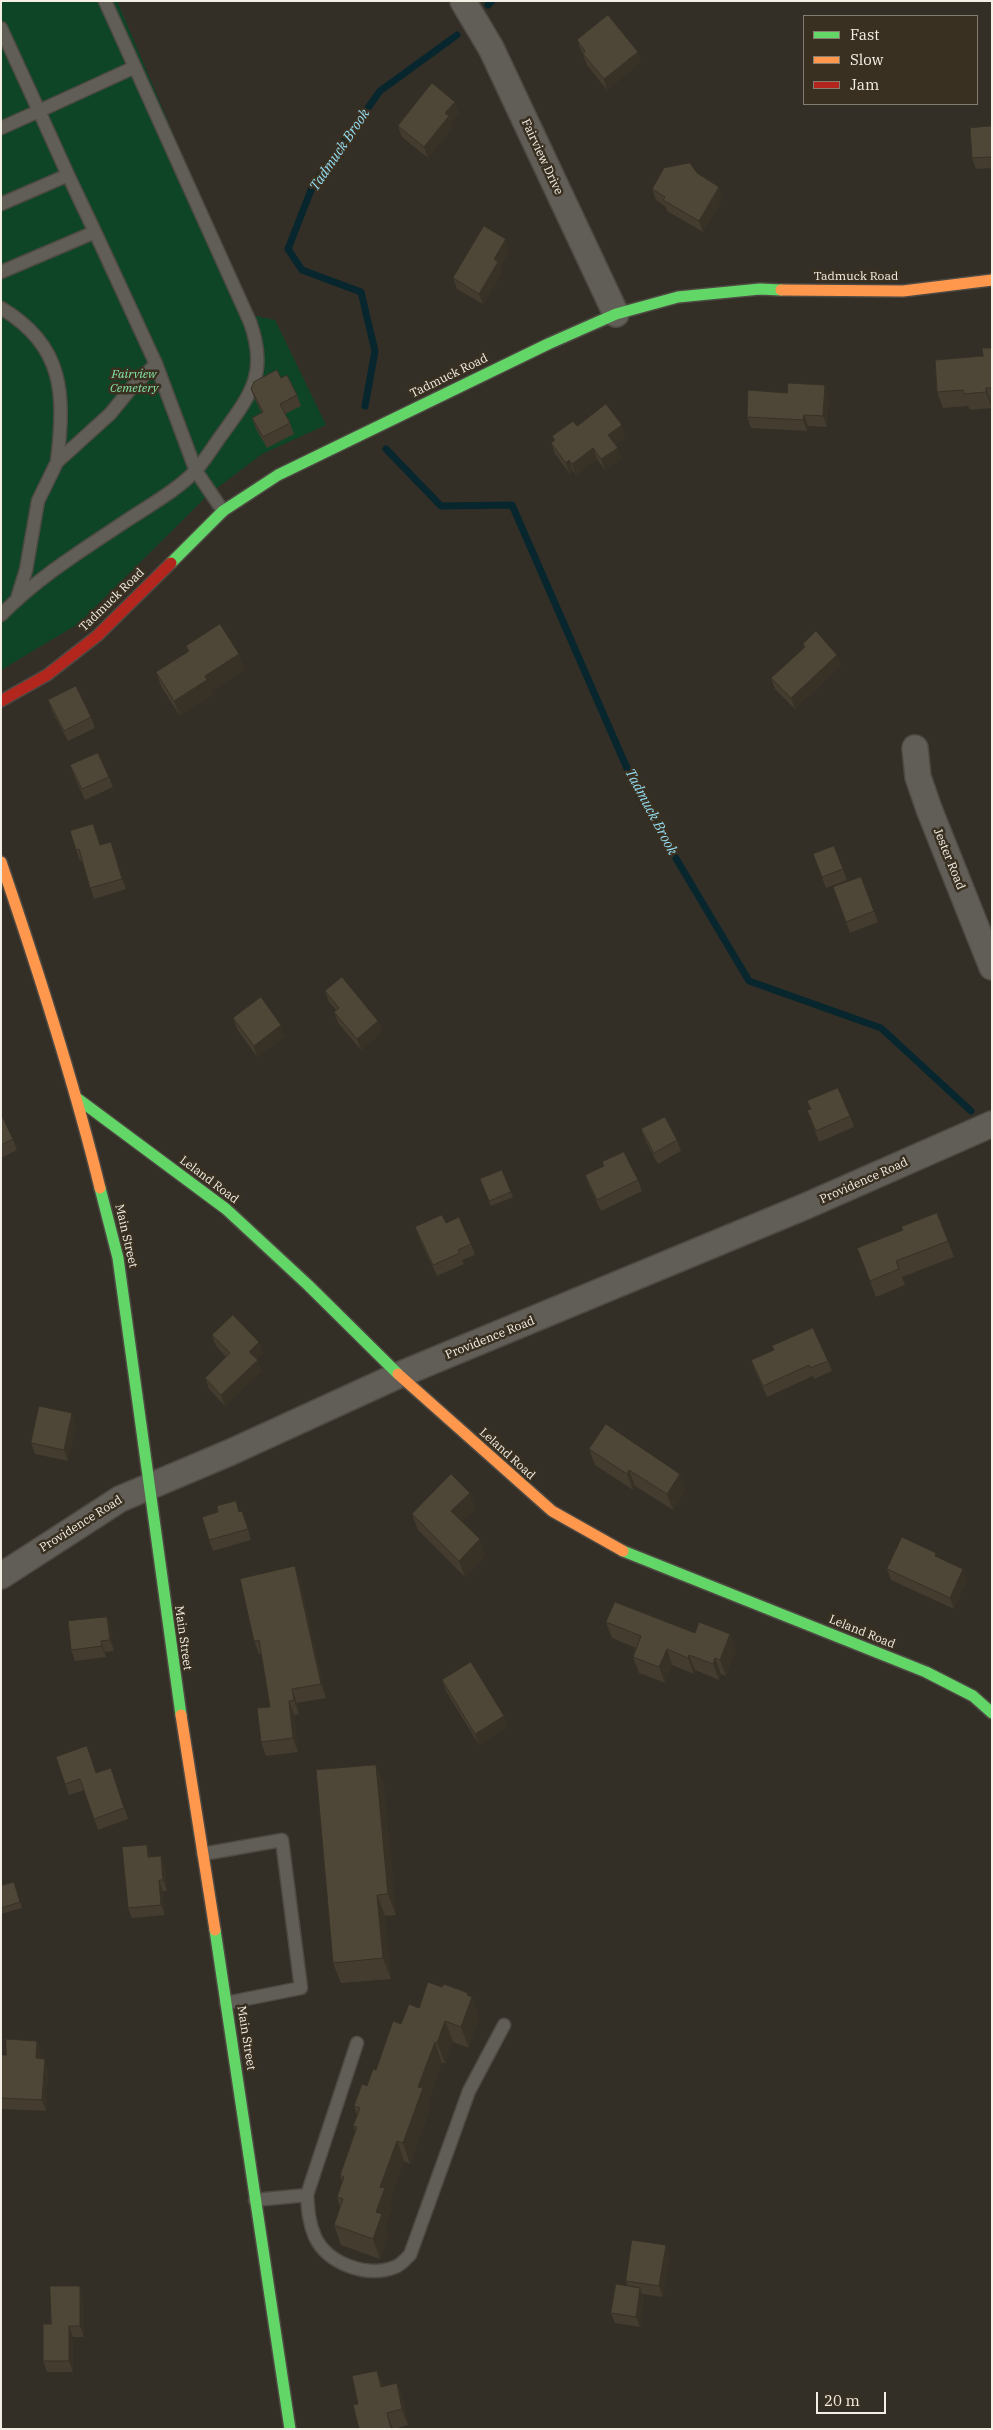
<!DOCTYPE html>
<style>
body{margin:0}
#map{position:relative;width:993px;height:2430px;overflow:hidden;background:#332f27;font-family:"IBM Plex Serif",serif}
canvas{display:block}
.frame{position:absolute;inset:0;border:2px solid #f4efe5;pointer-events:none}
.legend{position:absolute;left:803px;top:15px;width:175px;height:90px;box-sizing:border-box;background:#393021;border:1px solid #847c6f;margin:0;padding:6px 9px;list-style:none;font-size:15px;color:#f4efe5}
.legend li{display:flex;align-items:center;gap:10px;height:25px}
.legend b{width:25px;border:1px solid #847c6f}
.scale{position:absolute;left:816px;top:2392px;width:70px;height:22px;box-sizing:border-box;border:2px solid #f4efe5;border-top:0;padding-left:6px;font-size:15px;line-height:18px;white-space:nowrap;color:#f4efe5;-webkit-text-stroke:4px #393021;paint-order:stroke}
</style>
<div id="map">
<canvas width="993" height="2430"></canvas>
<div class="frame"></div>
<ul class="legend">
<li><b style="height:6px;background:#63d668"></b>Fast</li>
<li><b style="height:6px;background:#ff974d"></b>Slow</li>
<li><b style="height:6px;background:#b3261e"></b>Jam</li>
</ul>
<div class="scale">20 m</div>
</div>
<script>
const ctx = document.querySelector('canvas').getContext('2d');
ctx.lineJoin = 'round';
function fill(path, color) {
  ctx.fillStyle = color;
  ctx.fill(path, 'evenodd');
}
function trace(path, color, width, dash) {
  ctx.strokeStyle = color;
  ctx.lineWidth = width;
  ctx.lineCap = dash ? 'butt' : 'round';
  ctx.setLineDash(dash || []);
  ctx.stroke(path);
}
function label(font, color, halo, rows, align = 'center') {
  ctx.font = font + ' "IBM Plex Serif",serif';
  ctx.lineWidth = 5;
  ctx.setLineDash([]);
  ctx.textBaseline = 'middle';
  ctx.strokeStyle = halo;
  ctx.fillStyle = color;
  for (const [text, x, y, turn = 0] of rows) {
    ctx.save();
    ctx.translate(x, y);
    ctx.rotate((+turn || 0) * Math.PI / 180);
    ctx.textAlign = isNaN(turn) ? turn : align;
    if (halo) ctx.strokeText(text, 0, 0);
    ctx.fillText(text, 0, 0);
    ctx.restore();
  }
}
const green = new Path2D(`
 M1,1h116l133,314 25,5 51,105 -64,29 -54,41 -130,129 -77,46z`);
const stream = new Path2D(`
 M488,5l4,-4
 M365,406l10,-55 -14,-59 -59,-22 -14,-21 25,-64 67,-94 77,-56
 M386,449l55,57 71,-1 128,293 109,183 132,47 90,83`);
const lane = new Path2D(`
 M1,28l38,83 96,-44
 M1,128l38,-17 29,64
 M1,204l67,-29 27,57
 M1,272l94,-40 61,132 -23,22 -23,28 -53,48c8,-67 8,-116 -56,-154
 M156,364l40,107 27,40
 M17,599l9,-29 12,-69 19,-39
 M1,615c38,-39 86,-68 131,-98 20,-13 48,-29 64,-47 10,-11 18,-25 27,-37 29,-40 45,-61 27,-111l-145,-321
 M203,1854l79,-14 19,148 -75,15
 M357,2043l-50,152c1,15 2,28 8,42 13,27 52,41 80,30 6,-2 10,-8 15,-12l59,-164 35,-66
 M255,2200l52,-5`);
const street = new Path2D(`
 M463,1l28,47 125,266
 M915,748l3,29 11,32 63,158
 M1,1576l119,-77 111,-47 168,-77 407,-169 186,-82`);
const fast = new Path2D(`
 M171,563l52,-52 55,-36 270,-131 68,-30 62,-17 82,-8 21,1
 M78,1099l148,110 82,76 90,89
 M100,1188l18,70 63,457
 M623,1551l303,121 47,24 19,17
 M215,1930l75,499`);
const slow = new Path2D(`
 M781,290l122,1 89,-11
 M1,862c37,108 72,216 99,326
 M398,1374l154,137 71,40
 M181,1715l34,215`);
const jam = new Path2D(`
 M1,701l46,-26 50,-39 74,-73`);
const wall = new Path2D(`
 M577,40l61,12 3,10 -34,28 -20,-25z
 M455,102l4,10 -8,10 2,5 -25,31 -26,-21 -4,-11z
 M992,126v42l-16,1 -4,-11z
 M697,173l26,25 -20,34 -36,-21 -2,-5 -9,-6 -4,-11z
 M510,250l-10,17 2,6 -19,31 -26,-15 -4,-11z
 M992,348v60l-22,2 -2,-4 -25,2 -6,-16 46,-36z
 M281,378l16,17 4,11 -16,8 5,9 4,11 -27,14 -11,-19 -4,-11 10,-5 -7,-13 -4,-11z
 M825,385l4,11 -2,31 -19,-1 -1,5 -56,-3 -4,-11 40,-24z
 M577,426l49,10 -11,8 7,14 -17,12 -8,-11 -21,16 -3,-4 -3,3 -15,-20 -4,-11 3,-2 -2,-5z
 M803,644l34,11 4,10 -46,44 -20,-20 -4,-11 33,-30z
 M186,646l53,8 6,16 -34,21 2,4 -33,21 -18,-28 -6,-16 32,-20z
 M48,700l43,17 4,11 -27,13 -16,-30z
 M70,765l39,12 4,10 -28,13 -11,-24z
 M97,835l3,10 15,8 11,36 -32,10 -12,-39 -2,1 -4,-11z
 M834,846l13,34 -21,8 -13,-34z
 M861,877l17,45 -28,11 -17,-46z
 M325,991l53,30 4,11 -21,18 -23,-27 -4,-11 2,-2 -7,-8z
 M233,1018l48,7 4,11 -28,21 -20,-28z
 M807,1101l43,15 4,11 -35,15 -12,-32 3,-1z
 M1,1114l12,25 4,11 -16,8z
 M641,1129l36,11 4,11 -23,13 -13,-24z
 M502,1170l11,27 -22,9 -11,-27z
 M585,1175l53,5 4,11 -41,20 -12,-25z
 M446,1223l25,21 4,11 -13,5 2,4 -27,12 -18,-38 -4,-11z
 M948,1241l6,16 -52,20 3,8 -29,12 -19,-49z
 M212,1335l47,7 4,11 -7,6 6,12 -37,35 -16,-17 -4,-11 21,-21 -10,-11z
 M751,1360l77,1 4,10 -18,8 -1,-3 -46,21 -12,-26z
 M76,1424l-8,37 -33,-7 -4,-11z
 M589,1449l97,41 -13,20 -38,-24 -2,4 -38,-25z
 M470,1493l6,16 -14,13 24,33 -21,22 -47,-47 -6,-16z
 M239,1512l7,10 5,18 -38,11 -4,-11z
 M938,1557l29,23 -13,29 -63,-29 -4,-11z
 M300,1580l26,118 -29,5 2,11 -5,1 4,37 -32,4 -5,-14 9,-35 -9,-53h-2l-5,-13z
 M606,1622l89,11 35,1 6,16 -10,26 -5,-2 -2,6 -24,-10 -1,4 -22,-9 -7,18 -26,-10 -6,-16 3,-9 -24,-10z
 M111,1627l3,24 -9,1 1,5 -31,4 -4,-11z
 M442,1680l66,47 -29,18 -33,-54z
 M56,1757l41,16 14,-5 17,51 -30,11 -14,-40 -15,5z
 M376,1765l8,20 12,130 -11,1 6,63 -50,4 -8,-20z
 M147,1845l4,12 10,-1 4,11 2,24h-4l2,24 -33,3 -4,-10z
 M1,1886l15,2 6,20 -21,6z
 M470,1996l2,1 7,21 -10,30 -16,-6 -8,21h-3l-14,39 2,7 -20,55 -6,-3 -14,41 2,7 -6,16 3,9 -9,25 -39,-14 -7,-20 6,-18 -3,-10 5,-15 -2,-7 15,-44 -2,-5 4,-11 -3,-9 13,-20 34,-62 18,-16z
 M37,2041l4,11 -1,7 8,10 -2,42 -45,-2v-54h5z
 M670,2256l-7,41 -21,-3 2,5 -4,28 -25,-4 -4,-10 17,-27 -2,-5z
 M83,2297l1,40h-11v35h-26l-4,-11 8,-37z
 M377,2371l6,15 14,-3 6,16 5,26 -15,4h-34l-1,-25z`);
const shadedWall = new Path2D(`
 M638,52l3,10 -34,28 -3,-11z
 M455,102l4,10 -8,10 2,5 -25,31 -4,-11 21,-34z
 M719,187l4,11 -20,34 -4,-11z
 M506,239l4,11 -10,17 2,6 -19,31 -4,-10 15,-35z
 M825,385l4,11 -2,31 -4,-11z
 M986,388l6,16v4l-6,-16z
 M804,415l4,11 -1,5 -4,-11z
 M622,425l4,11 -14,10 -4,-11z
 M593,448l4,11 -21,16 -4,-11z
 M618,448l4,10 -17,12 -4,-11z
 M569,460l4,11 -3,3 -4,-11z
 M239,654l6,16 -34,21 2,4 -33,21 -6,-15 31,-25z
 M837,655l4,10 -46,44 -4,-11z
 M111,842l4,11 11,36 -4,-10z
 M378,1021l4,11 -21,18 -4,-11z
 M281,1025l4,11 -28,21 -3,-11z
 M259,1342l4,11 -10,10 -4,-11z
 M258,1360l4,11 -37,35 -4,-11z
 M72,1413l4,11 -8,37 -4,-11z
 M629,1470l6,16 -2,4 -6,-16z
 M680,1474l6,16 -13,20 -6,-16z
 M470,1493l6,16 -19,18 -6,-16z
 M480,1539l6,16 -21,22 -6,-16z
 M295,1566l5,14 26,118 -5,-14z
 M963,1569l4,11 -13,29 -4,-11z
 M107,1617l4,10 3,24 -4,-11z
 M730,1634l6,16 -10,26 -6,-16z
 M101,1641l4,11 1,5 -4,-11z
 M667,1649l5,16 -7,18 -6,-16z
 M689,1655l6,15 -1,4 -6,-16z
 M715,1658l6,16 -2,6 -6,-16z
 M292,1689l5,14 2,11 -5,-14z
 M289,1701l5,14 4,37 -5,-14z
 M504,1716l4,11 -29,18 -4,-11z
 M376,1765l8,20 12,130 -8,-21z
 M147,1845l4,11 1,12 -4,-11z
 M161,1856l4,11 2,24 -4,-11z
 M159,1880l4,11 2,24 -4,-10z
 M377,1895l8,21 6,63 -8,-21z
 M468,1993l3,7 1,-3 7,21 -10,30 -8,-21z
 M445,2021l8,21 -8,21 -8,-20z
 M37,2041l4,11 -1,17 -4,-11z
 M435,2042l7,21 -14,39 2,7 -20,55 -7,-21 15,-56z
 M45,2059l3,10 -2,42 -4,-11z
 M397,2141l7,20 -14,41 2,7 -6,16 3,9 -9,25 -7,-20 3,-27 4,-25z
 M666,2245l4,11 -7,41 -4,-11z
 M80,2286l3,11 1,40 -4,-11z
 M640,2288l4,11 -4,28 -4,-10z
 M69,2326l4,11v35l-4,-11z
 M377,2371l6,16h-2z
 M397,2383l6,16 5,26 -6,-16z
 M387,2413l6,16h-2z`);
const building = new Path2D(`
 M608,15l30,37 -34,27 -21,-25 2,-3 -8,-11z
 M432,83l23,19 -10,11 4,3 -25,31 -26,-21z
 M992,126v31l-20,1 -2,-30z
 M690,163l7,10 22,14 -20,34 -36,-21 2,-3 -13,-8 12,-21z
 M484,226l22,13 -12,20 4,3 -19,32 -26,-16z
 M982,348h10v40h-6v4l-22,2 -1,-4 -26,2 -2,-32 48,-4z
 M277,370l4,8 6,-3 10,20 -17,9 10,19 -27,14 -11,-19 11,-6 -12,-23 3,-7z
 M788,383l37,2 -2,31 -19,-1 -1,5 -56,-3 1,-27 39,3z
 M606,404l16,21 -14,10 10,13 -17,11 -8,-11 -21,16 -3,-4 -3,3 -15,-20 4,-3 -3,-4 21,-15 4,5z
 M220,624l19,30 -34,22 2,4 -33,21 -18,-29 33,-21 -3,-5z
 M816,631l21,24 -46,43 -20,-20 34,-31 -2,-3z
 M76,686l15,31 -27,14 -16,-31z
 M98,753l11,24 -27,12 -12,-24z
 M93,824l7,21 11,-3 11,37 -32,9 -11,-39 -3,1 -6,-19z
 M834,846l9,23 -21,8 -9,-23z
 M861,877l13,34 -28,11 -13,-35z
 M342,977l36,44 -21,18 -23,-27 5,-4 -14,-17z
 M261,997l20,28 -27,21 -21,-28z
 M838,1088l12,28 -34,15 -9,-21 4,-1 -4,-8z
 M1,1114l12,25 -12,6z
 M665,1117l12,23 -23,13 -13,-24z
 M624,1152l14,28 -41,20 -12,-25 19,-9 -2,-4z
 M502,1170l9,22 -22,9 -9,-22z
 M937,1213l11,28 -52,20 3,8 -29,12 -13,-33 46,-18 -2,-3z
 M442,1215l4,8 13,-6 12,27 -13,6 2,3 -27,12 -18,-38z
 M233,1315l26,27 -10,10 9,8 -37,35 -16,-17 25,-25 -18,-18z
 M813,1328l15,33 -18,7 -1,-3 -46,21 -12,-26 23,-10 -2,-4z
 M39,1406l33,7 -8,37 -33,-7z
 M606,1424l74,50 -13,20 -38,-24 -2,4 -38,-25z
 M451,1474l19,19 -19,18 29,28 -21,22 -47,-47z
 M236,1501l3,11 3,-1 6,18 -39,11 -7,-23 16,-5 -1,-6z
 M902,1537l34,16 -1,3 28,13 -13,29 -63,-29z
 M295,1566l26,118 -29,5 2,11 -5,1 4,37 -32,4 -4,-34 13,-1 -11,-67 -5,1 -14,-62z
 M615,1602l80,31 4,-11 31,12 -10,26 -5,-2 -2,6 -24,-9 -1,3 -21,-9 -8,18 -26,-10 8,-21 -35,-14z
 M107,1617l3,23 -9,1 1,5 -31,4 -3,-29z
 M471,1662l33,54 -29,18 -33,-54z
 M87,1746l9,27 15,-5 13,40 -30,11 -14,-40 -15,5 -9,-27z
 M376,1765l12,129 -11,1 6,63 -50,5 -17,-193z
 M147,1845l1,12 13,-1 2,24h-4l2,25 -33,3 -6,-61z
 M14,1882l6,20 -19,6v-22z
 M428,1982l14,5 2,-3 24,9 -1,2 5,2 -11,30 -16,-6 -8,22 -2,-1 -17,45 5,1 -20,55 -6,-2 -17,46 5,1 -9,24 6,2 -9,25 -39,-14 9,-26 -6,-2 7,-20 -4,-2 17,-48 -4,-1 7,-18 -6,-2 8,-22 5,2 6,-17 3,1 17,-49 8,3 8,-20 10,4z
 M6,2039l31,2 -1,17 9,1 -3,41 -41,-2v-43h5z
 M632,2240l34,5 -7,41 -33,-5z
 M616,2284l24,4 -4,29 -25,-4z
 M50,2286h30v40h-11v35h-26v-37h8z
 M377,2371l4,16 16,-4 5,26 -15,4 4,16h-32l-6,-24 5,-1 -6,-28z`);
const streetNames = [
 ["Fairview Drive",542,157,65],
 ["Tadmuck Road",856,277],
 ["Tadmuck Road",449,376,-26],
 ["Tadmuck Road",112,600,-44],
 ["Jester Road",949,859,68],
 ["Leland Road",209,1180,37],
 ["Providence Road",864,1181,-24],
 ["Main Street",126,1236,77],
 ["Providence Road",490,1338,-22],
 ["Leland Road",507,1454,42],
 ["Providence Road",81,1524,-32],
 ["Leland Road",862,1632,22],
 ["Main Street",183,1638,82],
 ["Main Street",246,2038,81]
];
const parkNames = [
 ["Fairview",134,375],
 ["Cemetery",134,389]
];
const waterNames = [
 ["Tadmuck Brook",340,150,-56],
 ["Tadmuck Brook",651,812,62]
];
fill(green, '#0d4526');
trace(stream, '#08262d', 7);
trace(lane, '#4e4a43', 15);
trace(street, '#4e4a43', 28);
trace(fast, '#4e4a43', 14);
trace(slow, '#4e4a43', 14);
trace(jam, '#4e4a43', 14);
trace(lane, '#615d57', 12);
trace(street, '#615d57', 25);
trace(fast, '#63d668', 11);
trace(slow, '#ff974d', 11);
trace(jam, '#b3261e', 11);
fill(wall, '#433c2f');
fill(shadedWall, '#373126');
fill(building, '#4e4637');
trace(building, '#373126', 1);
label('12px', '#f4efe5', '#393021', streetNames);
label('italic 12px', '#84e6a5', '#393021', parkNames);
label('italic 14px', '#93ddf4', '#393021', waterNames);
</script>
